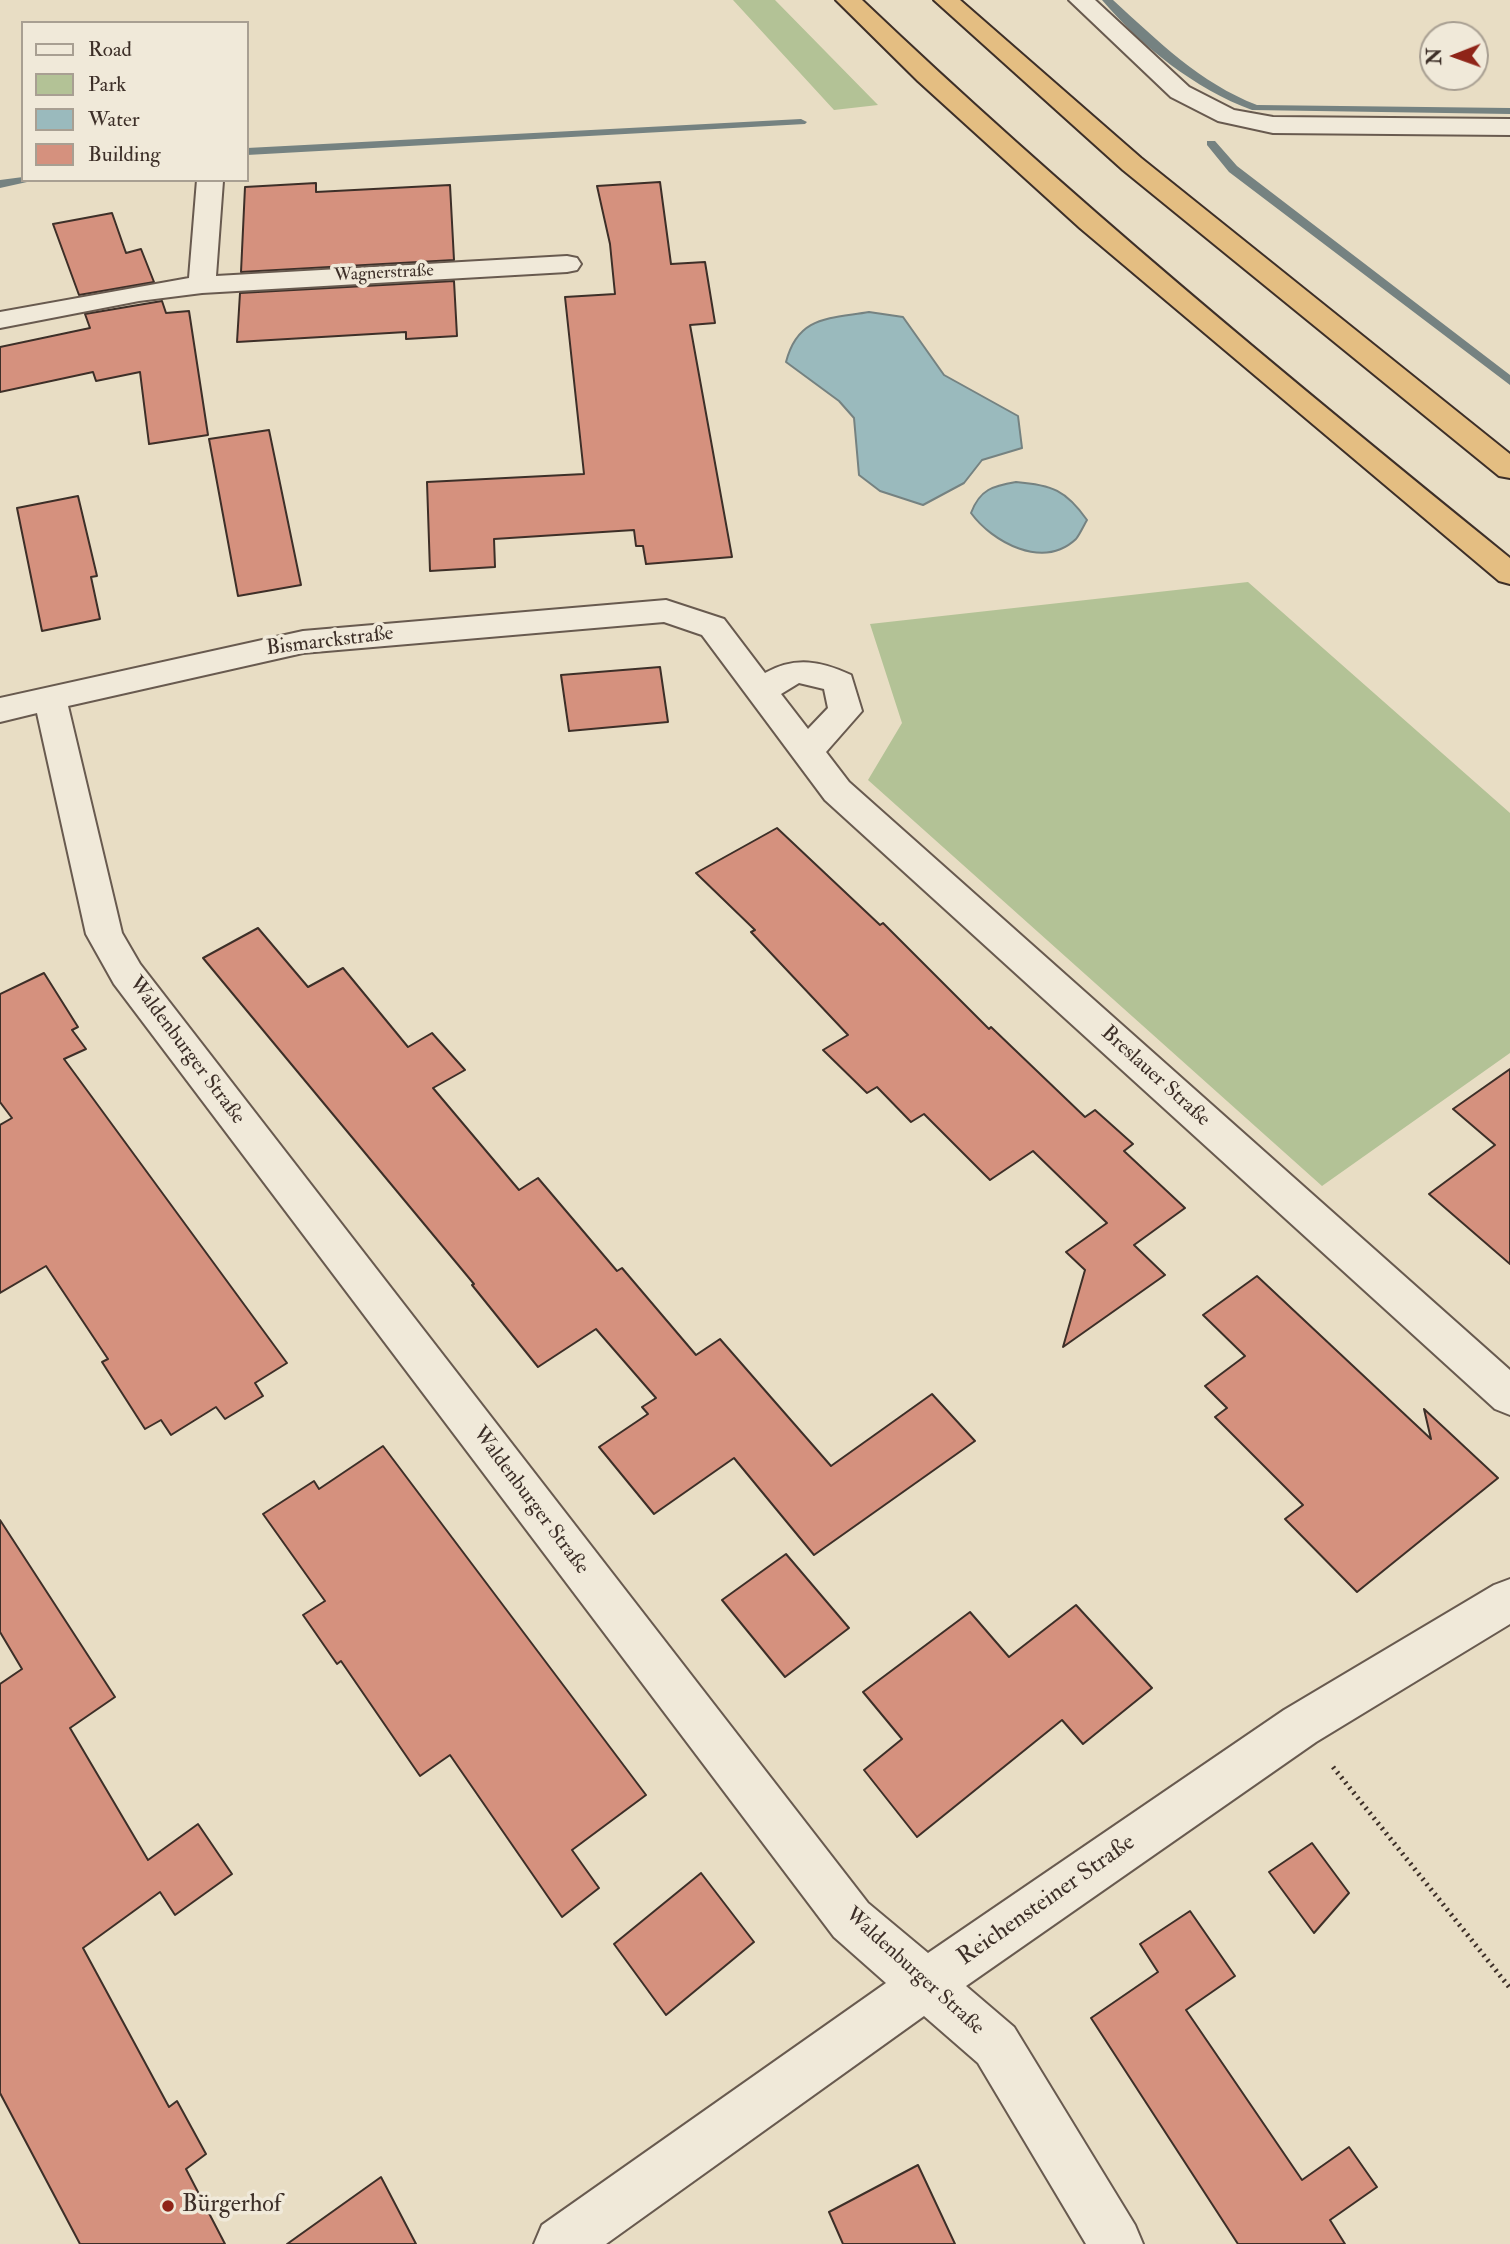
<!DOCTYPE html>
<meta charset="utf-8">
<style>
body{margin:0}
#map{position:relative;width:1510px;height:2244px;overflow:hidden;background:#e8ddc4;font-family:"IM FELL Double Pica",serif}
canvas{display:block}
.legend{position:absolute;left:21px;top:21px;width:228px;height:161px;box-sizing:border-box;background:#f0e9d9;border:2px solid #a89f92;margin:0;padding:9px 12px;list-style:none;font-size:21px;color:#3d2f28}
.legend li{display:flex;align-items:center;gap:14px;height:35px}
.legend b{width:35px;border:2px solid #a89f92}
.north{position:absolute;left:1419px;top:21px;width:70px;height:70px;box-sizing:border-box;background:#f0e9d9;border:2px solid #a89f92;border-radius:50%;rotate:269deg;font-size:19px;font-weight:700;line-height:28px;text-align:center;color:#3d2f28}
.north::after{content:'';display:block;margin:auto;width:24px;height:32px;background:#8f2418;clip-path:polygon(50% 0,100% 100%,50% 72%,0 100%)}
</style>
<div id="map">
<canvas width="1510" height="2244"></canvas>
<ul class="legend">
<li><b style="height:9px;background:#f0e9d9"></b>Road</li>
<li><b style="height:19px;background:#b3c296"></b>Park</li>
<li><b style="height:19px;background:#9ababd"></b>Water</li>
<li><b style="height:19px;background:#d5917e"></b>Building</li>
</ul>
<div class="north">N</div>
</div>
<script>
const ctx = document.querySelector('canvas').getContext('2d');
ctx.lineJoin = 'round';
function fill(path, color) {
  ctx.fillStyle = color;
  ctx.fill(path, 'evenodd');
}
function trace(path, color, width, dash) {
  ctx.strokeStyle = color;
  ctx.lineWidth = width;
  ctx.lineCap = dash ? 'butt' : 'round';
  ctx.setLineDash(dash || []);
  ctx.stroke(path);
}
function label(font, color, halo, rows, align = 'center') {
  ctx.font = font + ' "IM FELL Double Pica",serif';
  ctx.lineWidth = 7;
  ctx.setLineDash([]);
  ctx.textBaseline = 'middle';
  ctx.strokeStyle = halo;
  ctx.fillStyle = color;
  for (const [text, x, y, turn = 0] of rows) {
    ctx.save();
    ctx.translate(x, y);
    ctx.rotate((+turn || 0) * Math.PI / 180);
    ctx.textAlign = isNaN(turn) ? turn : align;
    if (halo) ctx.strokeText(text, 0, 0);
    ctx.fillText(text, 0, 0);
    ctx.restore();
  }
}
const green = new Path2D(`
 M733,0h42l103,105 -44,5z
 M1248,582l262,231v240l-188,133 -454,-406 34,-57 -32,-99z`);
const water = new Path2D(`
 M869,312l34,5 41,58 74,41 4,32 -40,12 -18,23 -41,22 -43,-14 -21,-16 -5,-57 -15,-17 -53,-39c12,-46 42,-43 83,-50z
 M1016,482c36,3 50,8 71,38 -3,5 -7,14 -11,19 -33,31 -84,3 -105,-26 9,-24 22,-27 45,-31z`);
const stream = new Path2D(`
 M1102,0h11c45,41 87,83 144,105l253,3v6l-258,-4c-57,-21 -111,-64 -150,-110z
 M801,119l6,3 -2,2 -558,31v-7z
 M1207,141h8l22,25 273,209v10l-281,-213 -22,-27z
 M23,177v3h13l-36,8v-8z`);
const building = new Path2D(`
 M660,182l11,82 34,-2 10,61 -25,2 42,232 -86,7 -3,-18h-7l-2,-16 -140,9 1,28 -65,4 -3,-89 157,-8 -19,-177 50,-3 -5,-50 -13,-58z
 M316,183v9l134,-7 4,75 -213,12 4,-85z
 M112,213l14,40 15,-4 13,33 -75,13 -26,-71z
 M454,281l3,55 -51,3v-7l-169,10 3,-49z
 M162,301l4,12 23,-2 19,124 -59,9 -9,-72 -44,9 -3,-9 -93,20v-45l90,-19 -5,-14z
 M269,430l32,155 -63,11 -29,-157z
 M78,496l19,80 -6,1 9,42 -58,12 -25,-123z
 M660,667l8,55 -99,9 -8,-56z
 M777,828l103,97 3,-2 106,106 2,-2 94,90 10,-7 38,34 -9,7 61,57 -51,37 31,30 -102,72 22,-77 -19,-18 41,-29 -74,-72 -43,29 -66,-66 -13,8 -34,-35 -10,6 -44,-43 25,-15 -97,-103 4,-2 -59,-57z
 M258,928l50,59 35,-19 65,79 24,-14 33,37 -32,18 86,102 19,-12 79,93 5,-3 74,87 24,-16 111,127 101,-72 43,47 -161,114 -80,-97 -80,56 -55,-67 49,-33 -6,-7 14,-9 -60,-69 -58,38 -66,-82 2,-1 -271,-326z
 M44,973l34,54 -6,3 14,19 -22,10 223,304 -32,20 8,13 -38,23 -9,-12 -45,28 -10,-15 -16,9 -43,-67 6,-3 -62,-93 -46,27v-168l12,-7 -12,-16v-108z
 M1510,1069v195l-81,-70 66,-49 -42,-36z
 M1257,1276l174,163 -7,-30 74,69 -141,114 -72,-73 18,-14 -88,-88 12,-9 -22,-22 40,-30 -42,-41z
 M383,1446l263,349 -74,55 27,38 -37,29 -112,-162 -30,21 -79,-115 -4,3 -34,-49 22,-14 -62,-87 51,-33 5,8z
 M0,1520l115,177 -45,31 78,132 50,-36 34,50 -57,41 -15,-23 -77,56 86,159 8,-6 29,53 -20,15 39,75h-145l-80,-151v-409l22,-15 -22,-37z
 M786,1554l63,74 -64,49 -63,-77z
 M1076,1605l76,83 -69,56 -21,-24 -145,117 -53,-67 38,-31 -39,-47 107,-80 39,45z
 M1312,1843l37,50 -35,40 -45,-61z
 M701,1873l53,69 -88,73 -52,-71z
 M1190,1911l45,65 -49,34 116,170 47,-33 28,40 -47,33 15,24h-107l-147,-226 67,-46 -18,-28z
 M918,2165l37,79h-112l-14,-32z
 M381,2177l35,67h-129z`);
const path = new Path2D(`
 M1333,1767l177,221`);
const minor = new Path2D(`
 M1069,0h26l94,87 45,23 39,7 237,2v16l-237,-2 -55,-12 -47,-24z
 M197,180l26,1 -7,95 351,-20 10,2 4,6 -4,6 -10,2 -365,21 -63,8 -139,27v-16l189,-34z
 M666,600l58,19 41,54c30,-17 56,-12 86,2l11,36 -36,41 23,30 661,588v45l-15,-6 -670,-609 -123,-165 -38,-13 -361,31 -235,53 54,227 18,31 728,939 60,50 356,-243 210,-125 16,-6v45l-194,118 -350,244 48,41 121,198 8,19h-57l-108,-181 -54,-47 -318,228h-72l8,-19 344,-242 -52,-46 -720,-953 -28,-50 -49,-221 -37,9v-24l303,-67zM799,683l25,6 4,19 -20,21 -27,-35z`);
const highway = new Path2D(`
 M836,0h26c207,197 426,378 648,558v26l-11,-3 -419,-353 -162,-147z
 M934,0h26l181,158 369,296v24l-11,-2 -376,-306z`);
const markers = [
 [168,2206,7,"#8f2418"]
];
const farStreetnames = [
 ["Wagnerstraße",384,274,-3]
];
const streetNames = [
 ["Bismarckstraße",330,642,-7],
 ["Waldenburger Straße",186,1051,53],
 ["Breslauer Straße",1155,1077,42],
 ["Waldenburger Straße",530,1501,53],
 ["Waldenburger Straße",914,1972,42]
];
const nearStreetnames = [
 ["Reichensteiner Straße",1047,1901,-35]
];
const nearPoinames = [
 ["Bürgerhof",182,2206]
];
fill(green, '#b3c296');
fill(water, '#9ababd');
trace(water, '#758281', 2);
fill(stream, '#758281');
fill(building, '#d5917e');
trace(building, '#3d2f28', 2);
trace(minor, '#685a4f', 4);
trace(highway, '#3d2f28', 4);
trace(path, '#3d2f28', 5, [2, 4.5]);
fill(minor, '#f0e9d9');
fill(highway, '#e4be82');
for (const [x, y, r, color] of markers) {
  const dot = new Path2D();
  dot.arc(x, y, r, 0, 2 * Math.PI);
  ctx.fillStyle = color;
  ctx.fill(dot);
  trace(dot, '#f0e9d9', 2.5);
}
label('18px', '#3d2f28', '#f0e9d9', farStreetnames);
label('21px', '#3d2f28', '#f0e9d9', streetNames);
label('24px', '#3d2f28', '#f0e9d9', nearStreetnames);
label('24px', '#3d2f28', '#f0e9d9', nearPoinames, 'left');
</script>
